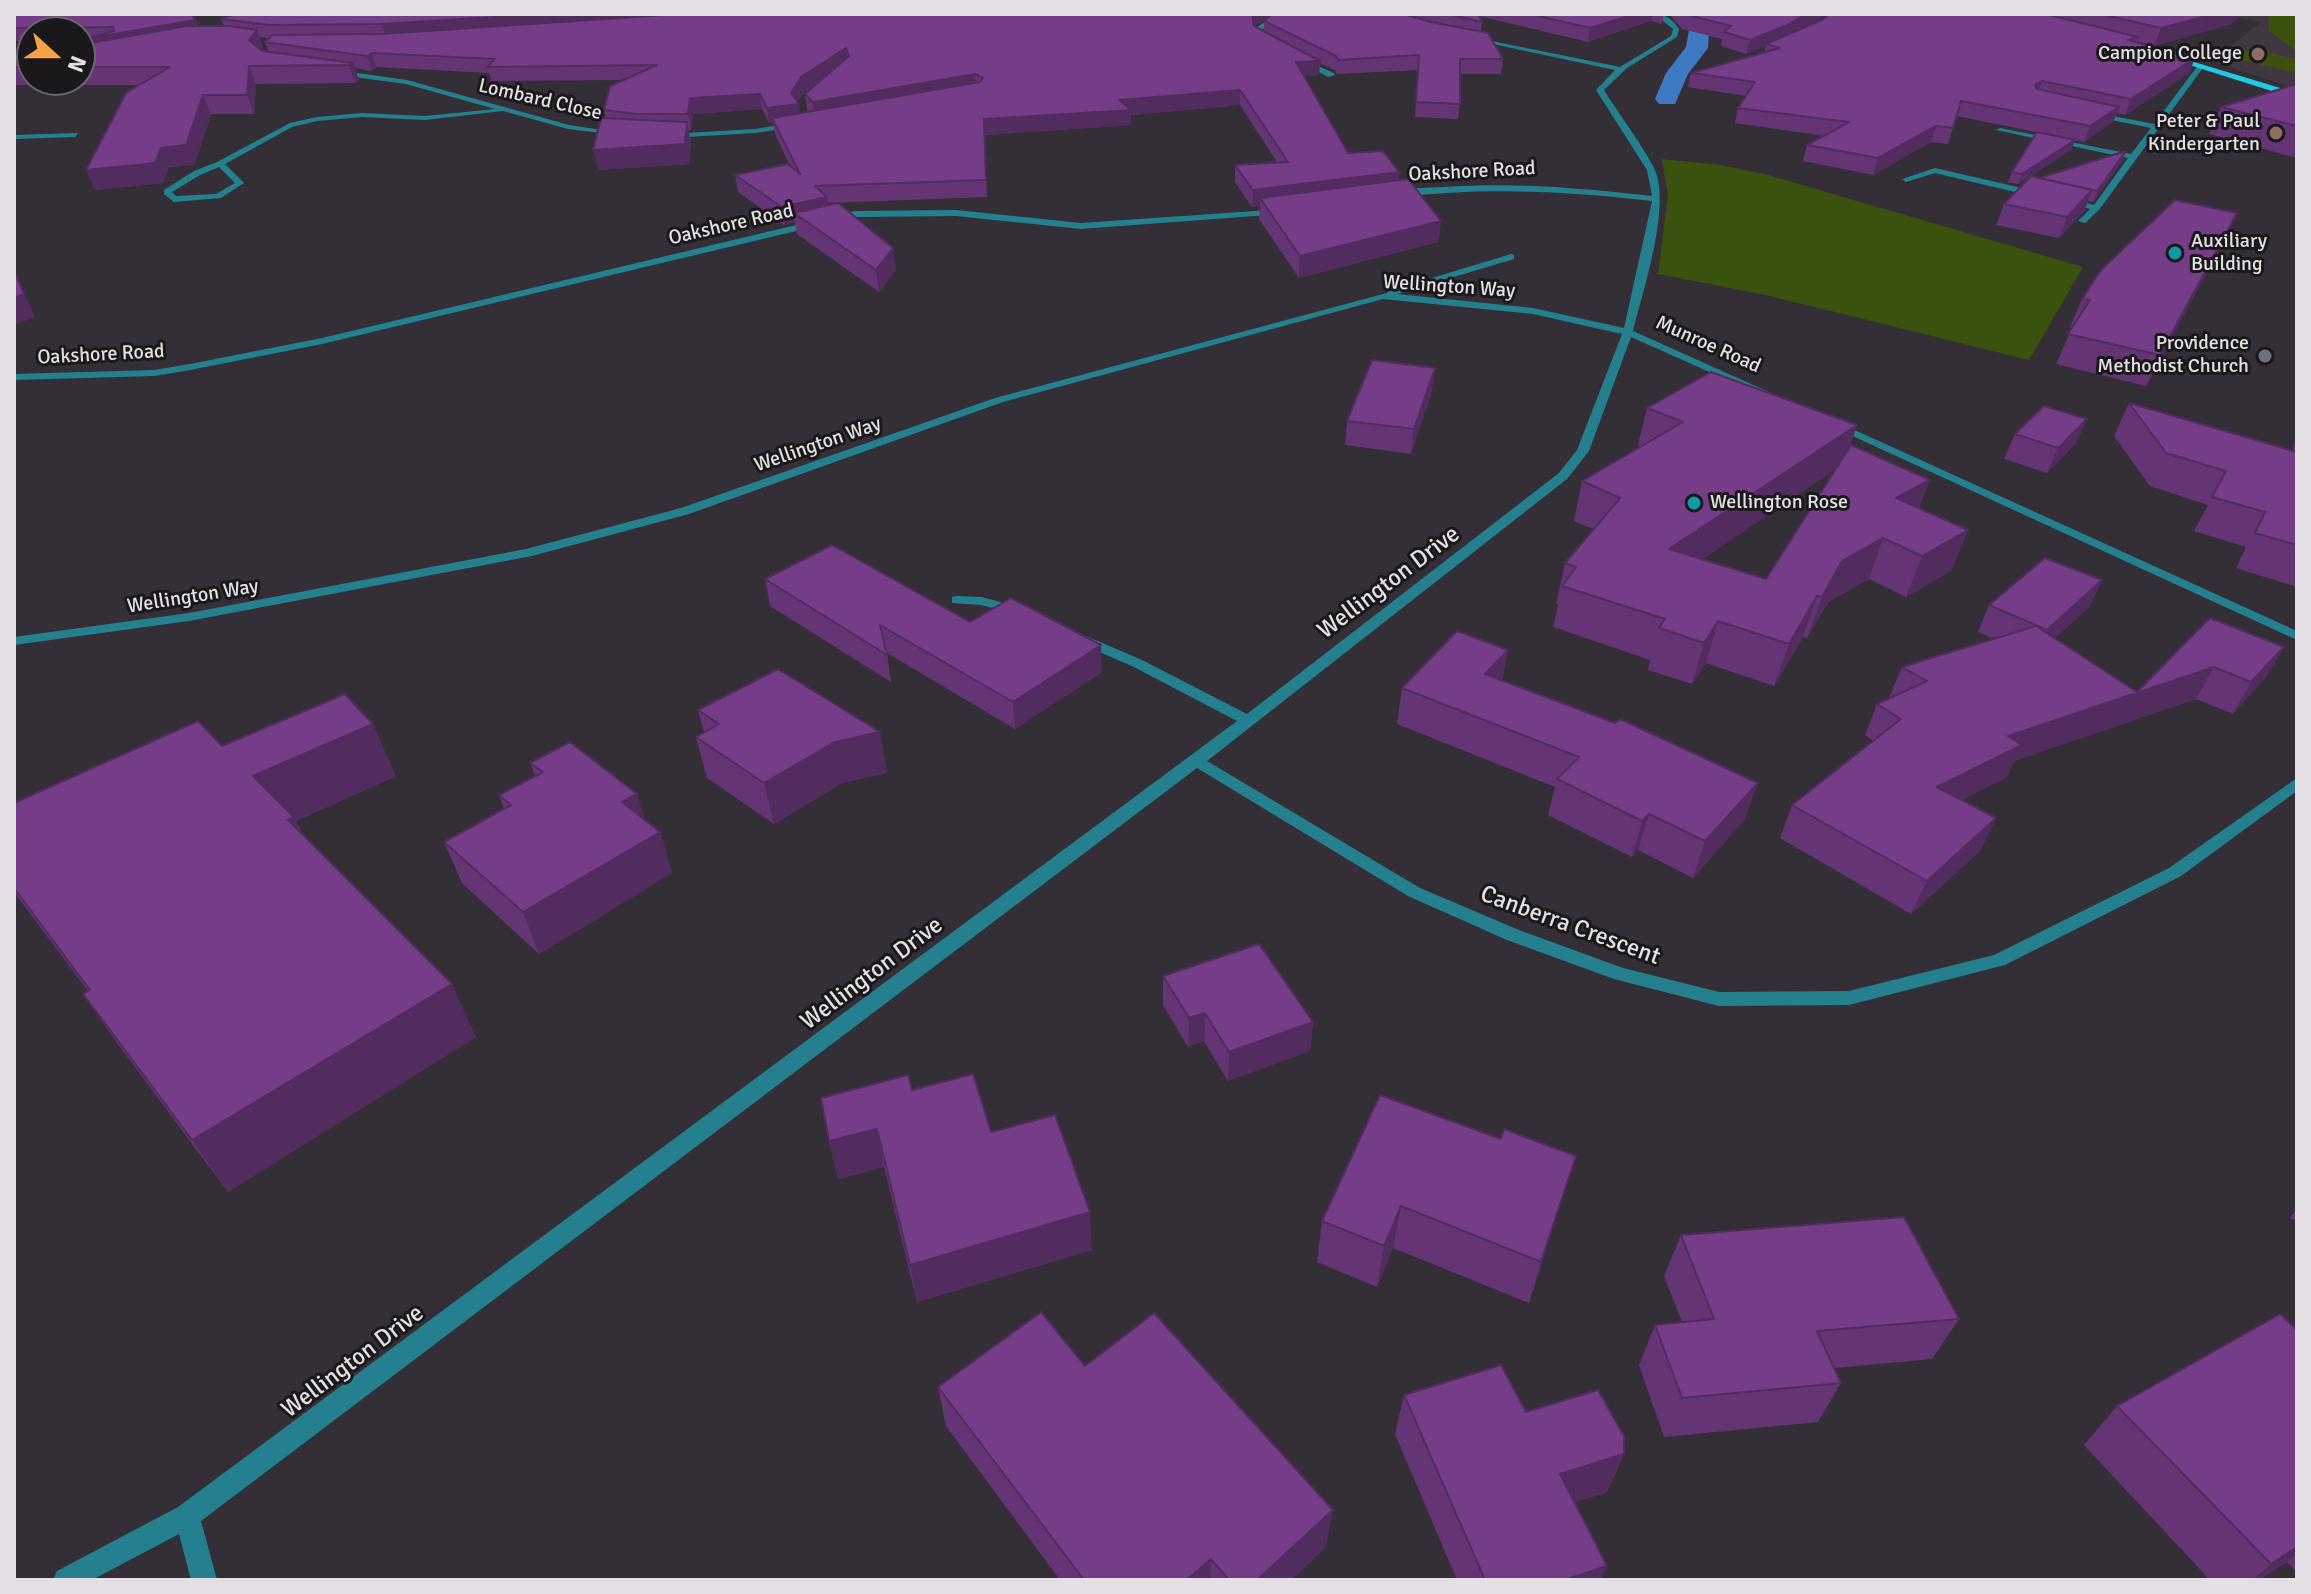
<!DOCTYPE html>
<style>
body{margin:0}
#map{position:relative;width:2311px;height:1594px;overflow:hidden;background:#342f36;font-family:Signika,sans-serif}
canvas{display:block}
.frame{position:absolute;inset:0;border:16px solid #e3dfe4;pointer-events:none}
.north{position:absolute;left:16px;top:16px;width:80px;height:80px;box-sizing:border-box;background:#1a181b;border:2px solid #6a686b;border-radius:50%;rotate:111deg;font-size:22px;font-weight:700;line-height:32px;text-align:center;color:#e3dfe4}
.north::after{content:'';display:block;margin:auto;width:28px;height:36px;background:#f5a345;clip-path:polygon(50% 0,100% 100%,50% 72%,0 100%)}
</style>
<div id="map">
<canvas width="2311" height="1594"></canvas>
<div class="frame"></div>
<div class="north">N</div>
</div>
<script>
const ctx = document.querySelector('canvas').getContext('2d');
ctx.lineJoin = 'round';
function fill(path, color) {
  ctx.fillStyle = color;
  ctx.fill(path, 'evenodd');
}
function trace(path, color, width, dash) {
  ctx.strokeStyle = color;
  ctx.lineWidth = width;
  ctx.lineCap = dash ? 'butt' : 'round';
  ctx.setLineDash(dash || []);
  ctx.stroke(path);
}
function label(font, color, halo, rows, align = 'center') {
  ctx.font = font + ' Signika,sans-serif';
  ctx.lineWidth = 6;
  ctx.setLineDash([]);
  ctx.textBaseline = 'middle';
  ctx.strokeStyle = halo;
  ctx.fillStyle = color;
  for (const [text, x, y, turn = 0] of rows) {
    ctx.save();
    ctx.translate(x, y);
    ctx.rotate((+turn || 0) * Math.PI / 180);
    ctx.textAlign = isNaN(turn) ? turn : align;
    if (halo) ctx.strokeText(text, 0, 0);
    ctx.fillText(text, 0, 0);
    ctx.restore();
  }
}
const built = new Path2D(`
 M2222,14h75v75l-86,-28 50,-39z`);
const green = new Path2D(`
 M2272,14h25v38l-28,-21 -1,-14z
 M2252,49l45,10v14l-69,-16z
 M1662,159l58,6 48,10 315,92 -54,93 -263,-65 -108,-21 10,-78z`);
const canal = new Path2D(`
 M1678,14h20l11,16 -1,18 -20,26 -13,30h-16l-4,-5 11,-26 20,-26 3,-17z`);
const minor = new Path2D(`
 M1276,14h7l-24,18 8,11 -11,-4 -3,-9z
 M1654,14c12,0 19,6 25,15l-2,8 -50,31 -23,22c16,26 36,51 50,78 18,36 -11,123 -21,163l138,62 -10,2 -130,-58 -42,114 -22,28 -360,282 213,127 99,42 104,38 96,24 130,-1 145,-36 175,-87 128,-90v13l-116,85 -176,89 -156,40 -130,1 -105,-27 -107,-39 -99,-44 -211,-128 -996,753 16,59h-26l-12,-46 -87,46h-39l4,-9 121,-64 1059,-786 -105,-55 -56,-24 -2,-3 2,-3h10l56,24 105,54 312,-241 18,-23 45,-116 -89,-20 -150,-15 -380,103 -314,112 -157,42 -343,65 -175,24v-8l175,-24 337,-64 155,-41 314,-110 392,-105 2,-2 122,-37 3,1v4l-117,35 136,14 91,20 28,-127c-85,-10 -168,-14 -253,-4l-4,-3c12,-7 33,-6 48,-7 70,-5 139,1 209,9l-5,-26 -51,-80 19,-20 -146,-31 3,-2 148,30 51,-31 2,-7z
 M1300,58l34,15 1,2 -7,2 -30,-16z
 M2199,64l6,1 -106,145 -14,13 -7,-2 12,-12 -27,-8 4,-3 27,7 34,-47 -132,-28 4,-2 131,26 20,-26 -59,-12v-4l62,12z
 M336,70l71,10 162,45 53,8 -4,2 -50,-6 -65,-18 -78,9 -63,-3 -45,4 -25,6 -67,37 19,19 -23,15 -47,4 -10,-8v-4l30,-19 23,-9 73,-39 27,-6 45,-4 63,3 70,-7 -89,-25 -73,-10zM219,167l16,16 -19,11 -40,2 -4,-4 28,-17z
 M793,123l3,4 -41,6 -86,5 -4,-2 4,-2 86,-5z
 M78,133l-3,4 -61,2v-4z
 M1935,168l104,24 1,2 -4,3 -101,-24 -29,9 -4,-3z
 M1284,209l1,2 -4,3 -200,15 -125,-13 -101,1 -533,127 -132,26 -36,6 -140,4v-6l140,-4 36,-6 132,-26 533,-127 101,-1 125,13z
 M1837,422l460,209v9l-464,-213 -2,-2z
 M957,596l24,1 44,11 2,3 -7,4 -39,-10 -29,-2v-6z`);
const primary = new Path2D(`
 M2164,53l133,40v6l-133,-42z`);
const wall = new Path2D(`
 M14,14l182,6 2,6h26l-3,-7 1051,-5 -18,12 10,5v-10l8,-7h392l-2,10 -11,-3 -63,21 -109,-26 3,6 -1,10 22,27 -2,15h-41v30l-2,15 -43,-2 3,-47 -81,4 -2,-4 -15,-7 -1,12 -15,1 44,77 51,19 -1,9 43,40 -3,21 -139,36 -40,-59 1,-13 -8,1 -17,-25v-17l42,-3 -37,-57 -109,10v10l-146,10 2,62 -159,6 1,2 67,65 -17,22 -82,-58 -2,-12 -11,3 -46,-33 -3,-17 55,-9 -15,-32 -2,-11h-4l-7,-14 -69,5 -2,16h-3l3,11 -2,23 -91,6 8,-52 -2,-8 18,-30 -131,1 -2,-8 -113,-6 -4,4 -17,-3 4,12 -4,3 -99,1 -2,30h-43l-17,51 -25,2 -6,16 -68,7 -9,-20 54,-85h-126v-30l18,-6v31h48v-35l7,-1 -2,-4h-5v-8h-48v9h-18zM259,37l10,1 -4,4 3,9 -7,-1 2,-3zM821,80l-16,14 2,16 2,2 -9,1 -3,-11 7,-10z
 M1666,14h161l-24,14 19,-8 8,-6h412l-11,10 -77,22 -18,-5v1l59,16 -6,15 -64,42 -8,-2 -4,9 -29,20 -9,-2 -4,10 -53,34 -10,-2 4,-10 24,-40 -80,-16 -8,28 -17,-2 -58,33 -70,-14 4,-16 18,-9 -90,-13 3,-15 8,-12 -58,-9 3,-14 73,-20 2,-7 -20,8 -25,-8 1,-7 -40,-10 -11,-13z
 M2297,84v74l-88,-24 12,-27z
 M2122,161l-29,41 -5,-1 -4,10 -25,27 -63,-13 8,-21 35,-26z
 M2237,213l-13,27 -78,146 -90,-22 16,-36h-2l12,-29z
 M1432,392l-21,62 -66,-9 2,-24z
 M2129,403l164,48 4,-23v159l-61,-19 10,-21 -52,-16 14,-26 -58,-19 -36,-50z
 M1647,408l210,17 -8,24 70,59 33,62 -46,27 -37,-18 -41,23 -21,36 -4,-1 -29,49 -68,-23 -14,21 -44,-14 2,-10 -97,-33 5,-22 -2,-1 9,-41 28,-34 -19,-8 8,-40 59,-34 -3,-2zM1837,468l-71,111 -63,-20z
 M2087,419l-11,24 -29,30 -43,-14 11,-25z
 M765,579l205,43 132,50 -87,57 -128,-76 4,29 -121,-76z
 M2102,580l-13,27 -34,31 82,54 73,-74 74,29 -19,31 -32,36 -37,-15 -182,62 -7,16 -45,23 34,18 -16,33 -69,63 -131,-76 12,-33 81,-64 -8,-6 12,-31 12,-6 13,-31 92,-28 -16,-7 11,-27z
 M1508,650l-6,30 243,139 -52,59 -55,-28 -6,7 -84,-42 7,-28 -158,-63 5,-36z
 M698,710l182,22 7,41 -45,10 -68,41 -67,-46 -11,-41 8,-5z
 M222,746l174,30 -100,45 7,14 173,202 -248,155 -108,-145 -37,-53 5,-3 -74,-99v-89z
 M530,763l115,57 15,12 12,41 -133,81 -77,-71 -18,-41 60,-33 -5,-14 36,-19z
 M1163,976l150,46 -3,29 -82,30 -24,-40 -16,6 -25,-42z
 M912,1090l79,42 101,118 -175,52 -33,-135 -46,12 -9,-38z
 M1501,1139l75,17 -47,147 -136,-55 -16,39 -60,-25 5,-41z
 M2297,1208v14l-7,-4z
 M1681,1235l278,84 -27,40 -98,9 7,15 -23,39 -154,15 -25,-72 16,-40 27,-3 -18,-46z
 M2297,1330v242l-10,-10 -28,18h-49l-126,-135 33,-39z
 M1085,1366l241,181 -35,33h-231l-114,-154 -8,-39z
 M1404,1395l122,17 98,42 -17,38 -32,10 32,64 -7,14h-143l-62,-146z`);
const shadedWall = new Path2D(`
 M543,14h217l-374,24 -4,-14z
 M1252,14h20l-21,14z
 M1635,14h18l-2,7 -63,21 2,-14z
 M1807,14h20l-43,25 -18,5v2l-20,8 4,-14z
 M2214,14h28l-11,10 -77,22 7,-18z
 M196,20l5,13 -110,19 -6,-13z
 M257,30l6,17 -8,10 -6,-17z
 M846,48l2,14 -44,30 -9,13 4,-1 2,16 -29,-2 1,5h-4l-2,-15 24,-15 10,-16z
 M372,53l4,14 -4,4 -5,-15z
 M2195,58l-6,15 -64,42 6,-16z
 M1320,61l-1,14 -24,2 1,-15z
 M353,63l6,17 -4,3 -6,-18z
 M249,66l7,18 -2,30 -7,-19z
 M975,74l1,15 -161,29 -2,-16z
 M2042,81l-5,15 -2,-11z
 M1240,90v15l-109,10v10l-146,10 2,62 -3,-78 135,-19z
 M760,94l2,15 -69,5 -2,16 -3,-16 2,-16z
 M203,95l8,19 -17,51 -25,2 -6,16 -68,7 -9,-20 75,-22z
 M2119,107l-6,15 -29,20 6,-16z
 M687,122l4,19 -2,23 -91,6 -5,-20z
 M1936,126l-5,16 -58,33 5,-17z
 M2075,140l-4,10 -53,34 4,-10z
 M2126,151l-4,10 -29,41 4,-11z
 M1399,172l-2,17 -137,9v8l-8,1 1,-17z
 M2092,190l-8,21 -25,27 8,-21z
 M827,197l3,17 -36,-1 1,9 -11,3 -2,-18z
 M2237,213l-13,27 -78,146 14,-31z
 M1441,221l-3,21 -139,36 1,-22z
 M893,248l3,22 -17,22 -3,-22z
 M14,269l21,48 -21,8z
 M1435,368l-3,24 -21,62 3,-25z
 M2087,419l-11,24 -29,30 11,-25z
 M1857,425l-13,38 -186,127 11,-41z
 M1930,480l-15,39 -19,-21z
 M1968,530l-16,40 -46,27 16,-41z
 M1883,538l-14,41 -41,23 -21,36 15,-41 20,-36z
 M2102,580l-13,27 -54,50 12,-27z
 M1817,596l-14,41 -29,49 15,-42z
 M1718,621l-12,42 -14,21 12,-41z
 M1101,645l1,27 -87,57 -2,-27z
 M2284,647l-19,31 -32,36 18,-32z
 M1508,650l-7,35 -16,-11z
 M2214,667l-18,32 -182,62 -7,16 -84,43 14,-33 71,-51z
 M373,724l23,52 -100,45 25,49 -68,-94z
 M880,732l7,41 -45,10 -68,41 -10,-41 71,-41z
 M1758,783l-13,36 -52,59 12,-37z
 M637,794l13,41 -28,-33z
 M1649,814l-11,36 -6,7 10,-36z
 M1996,818l-16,33 -69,63 16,-33z
 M660,832l12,41 -133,81 -16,-42z
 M452,984l24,53 -248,155 -36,-52z
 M1205,1013l-1,28 -16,6 1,-29z
 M1313,1022l-3,29 -82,30 1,-29z
 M877,1129l7,38 -46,12 -9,-38z
 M1576,1156l-13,41 -34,106 12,-41z
 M1401,1206l-8,42 -16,39 7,-41z
 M1090,1212l2,38 -175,52 -7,-37z
 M1624,1454l-17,38 -61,20 14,-38z
 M1333,1510l-7,37 -35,33h-34z
 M2297,1547v6l-10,9 -28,18h-7l19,-16z
 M1211,1559l-1,21h-23z
 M1607,1566l-7,14h-35z`);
const building = new Path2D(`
 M14,14h177l5,6 -111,19 29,-8 -1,-4 -99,1z
 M235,14h308l-161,10 -113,1 -48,-6z
 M681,14h571l2,12 66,35 -24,1 52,91 35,-2 16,21 -146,18 -18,-25 53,-3 -48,-72 -121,10 12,10 -147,9 2,61 -171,6 12,11 -45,10 -47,-32 53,-11 12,10 -28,-56 208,-36 3,-4 -8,-4 -162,28 -8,-8 44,-38 -3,-8 -45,29 -10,16 8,11 -32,4 -7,-14 -70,4 -2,16h-51l-33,-4 6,-24 47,-21 -170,2 8,-8 -123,-6 -5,3 -102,-14 7,-7 110,-1z
 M1272,14h131l28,8 57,11 15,26h-43v45l-44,-2 3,-47 -81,5 -2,-4 -72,-35z
 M1448,14h30l4,8z
 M1530,14h105l-45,14z
 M1684,14h123l-20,11 -37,15 -26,-8 7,-6z
 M1830,14h215l93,23 -10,3 67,18 -64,41 -89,-18 -7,4 2,4 82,18 -29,19 -129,-25 -8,27 -17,-2 -58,32 -71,-13 42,-23 -111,-14 17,-26 -64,-9 89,-25 -14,-4 56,-24z
 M2100,14h114l-53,14z
 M186,26h44l27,4 -8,10 13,11 91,12 -4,2 -100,1 -2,29h-44l-17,50 -25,3 -6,15 -69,7 40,-77 44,-26h-90v-22z
 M32,49v18h-18v-12z
 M2297,84v42l-76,-19z
 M601,118l86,4 -2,22 -92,6z
 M2037,132l38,8 -53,34 -10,-2z
 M2126,151l-29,40 -58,-13z
 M2031,176l61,14 -25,27 -63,-13z
 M1408,179l33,42 -141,35 -40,-58z
 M2175,200l62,13 -77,142 -92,-21 22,-34 -8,-1 19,-29z
 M838,203l55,45 -17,22 -82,-57z
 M14,271l10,23 -10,4z
 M1372,360l63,8 -21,61 -67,-8z
 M1711,372l146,53 -188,124 97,30 85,-134 79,35 -34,18 72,32 -46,26 -39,-18 -41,23 -20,36 -5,-1 -28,48 -71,-23 -14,22 -45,-15 6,-9 -103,-33 14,-19 -11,-4 55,-65 -38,-17 101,-59 -36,-14z
 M2129,403l168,49v93l-42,-12 10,-21 -53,-15 14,-26 -60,-18z
 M2044,406l43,13 -29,29 -43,-14z
 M832,545l138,77 41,-24 90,47 -88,57 -133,-77 7,30 -122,-76z
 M2045,558l57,22 -55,50 -58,-25z
 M2210,618l74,29 -33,35 -37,-15 -206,69 14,9 -85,42 59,31 -69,63 -135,-76 109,-86 -24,-15 50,-23 -25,-14 134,-41 101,66z
 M1457,631l51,19 -23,24 130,49 5,-4 138,64 -53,58 -56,-27 -7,7 -85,-42 22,-22 -177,-69z
 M778,669l102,63 -45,10 -71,41 -68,-46 23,-13 -21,-14z
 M345,694l28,30 -120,52 41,41 -6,3 164,164 -260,156 -109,-146 7,-4 -76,-102v-85l184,-82 24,25z
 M570,742l67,52 -15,8 38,30 -137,80 -79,-70 67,-37 -12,-10 44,-23 -13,-9z
 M1259,944l54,78 -84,30 -24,-39 -16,5 -26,-42z
 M973,1074l18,58 64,-17 35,97 -180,53 -33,-136 -48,12 -8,-43 87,-23 4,15z
 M1380,1095l121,44 3,-10 72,27 -35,106 -140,-56 -17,40 -62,-25z
 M1904,1217l55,102 -142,12 24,52 -159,15 -27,-73 59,-6 -33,-84z
 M1041,1312l44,54 69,-53 179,197 -76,70h-28l-18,-21 -24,21h-103l-146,-193z
 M2280,1314l17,16v217l-26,17 -154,-158z
 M1501,1365l25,47 72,-22 26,46v18l-64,20 47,92 -42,14h-80l-81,-185z`);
const markers = [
 [2258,54,8,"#8d6e63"],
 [2276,133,8,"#8d6e63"],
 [2175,253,8,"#0f9aa8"],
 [2265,356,8,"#6b7280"],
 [1694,503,8,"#0f9aa8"]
];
const farPoinames = [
 ["Campion College",2242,54],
 ["Peter & Paul",2260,122],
 ["Kindergarten",2260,145],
 ["Auxiliary",2191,242,"left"],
 ["Building",2191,265,"left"],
 ["Providence",2249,344],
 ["Methodist Church",2249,367],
 ["Wellington Rose",1710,503,"left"]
];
const farStreetnames = [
 ["Lombard Close",540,100,13],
 ["Oakshore Road",1472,172,-3],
 ["Oakshore Road",731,225,-13],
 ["Wellington Way",1449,287,4],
 ["Munroe Road",1708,345,24],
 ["Oakshore Road",101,355,-3],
 ["Wellington Way",818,445,-19],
 ["Wellington Way",193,597,-9]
];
const streetNames = [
 ["Wellington Drive",1389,583,-37],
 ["Canberra Crescent",1570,926,20],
 ["Wellington Drive",872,974,-37],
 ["Wellington Drive",353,1362,-37]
];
fill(built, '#403743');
fill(green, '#3a520e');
fill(canal, '#3e7ac4');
fill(minor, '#24808f');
fill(primary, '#20cae3');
fill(wall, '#653475');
fill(shadedWall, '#522b5f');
fill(building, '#753d88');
trace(building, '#522b5f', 2);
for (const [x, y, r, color] of markers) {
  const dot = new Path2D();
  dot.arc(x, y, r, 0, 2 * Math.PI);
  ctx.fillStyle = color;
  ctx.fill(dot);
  trace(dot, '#1a181b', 3);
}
label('20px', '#e3dfe4', '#1a181b', farPoinames, 'right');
label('20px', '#e3dfe4', '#1a181b', farStreetnames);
label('24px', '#e3dfe4', '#1a181b', streetNames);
</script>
